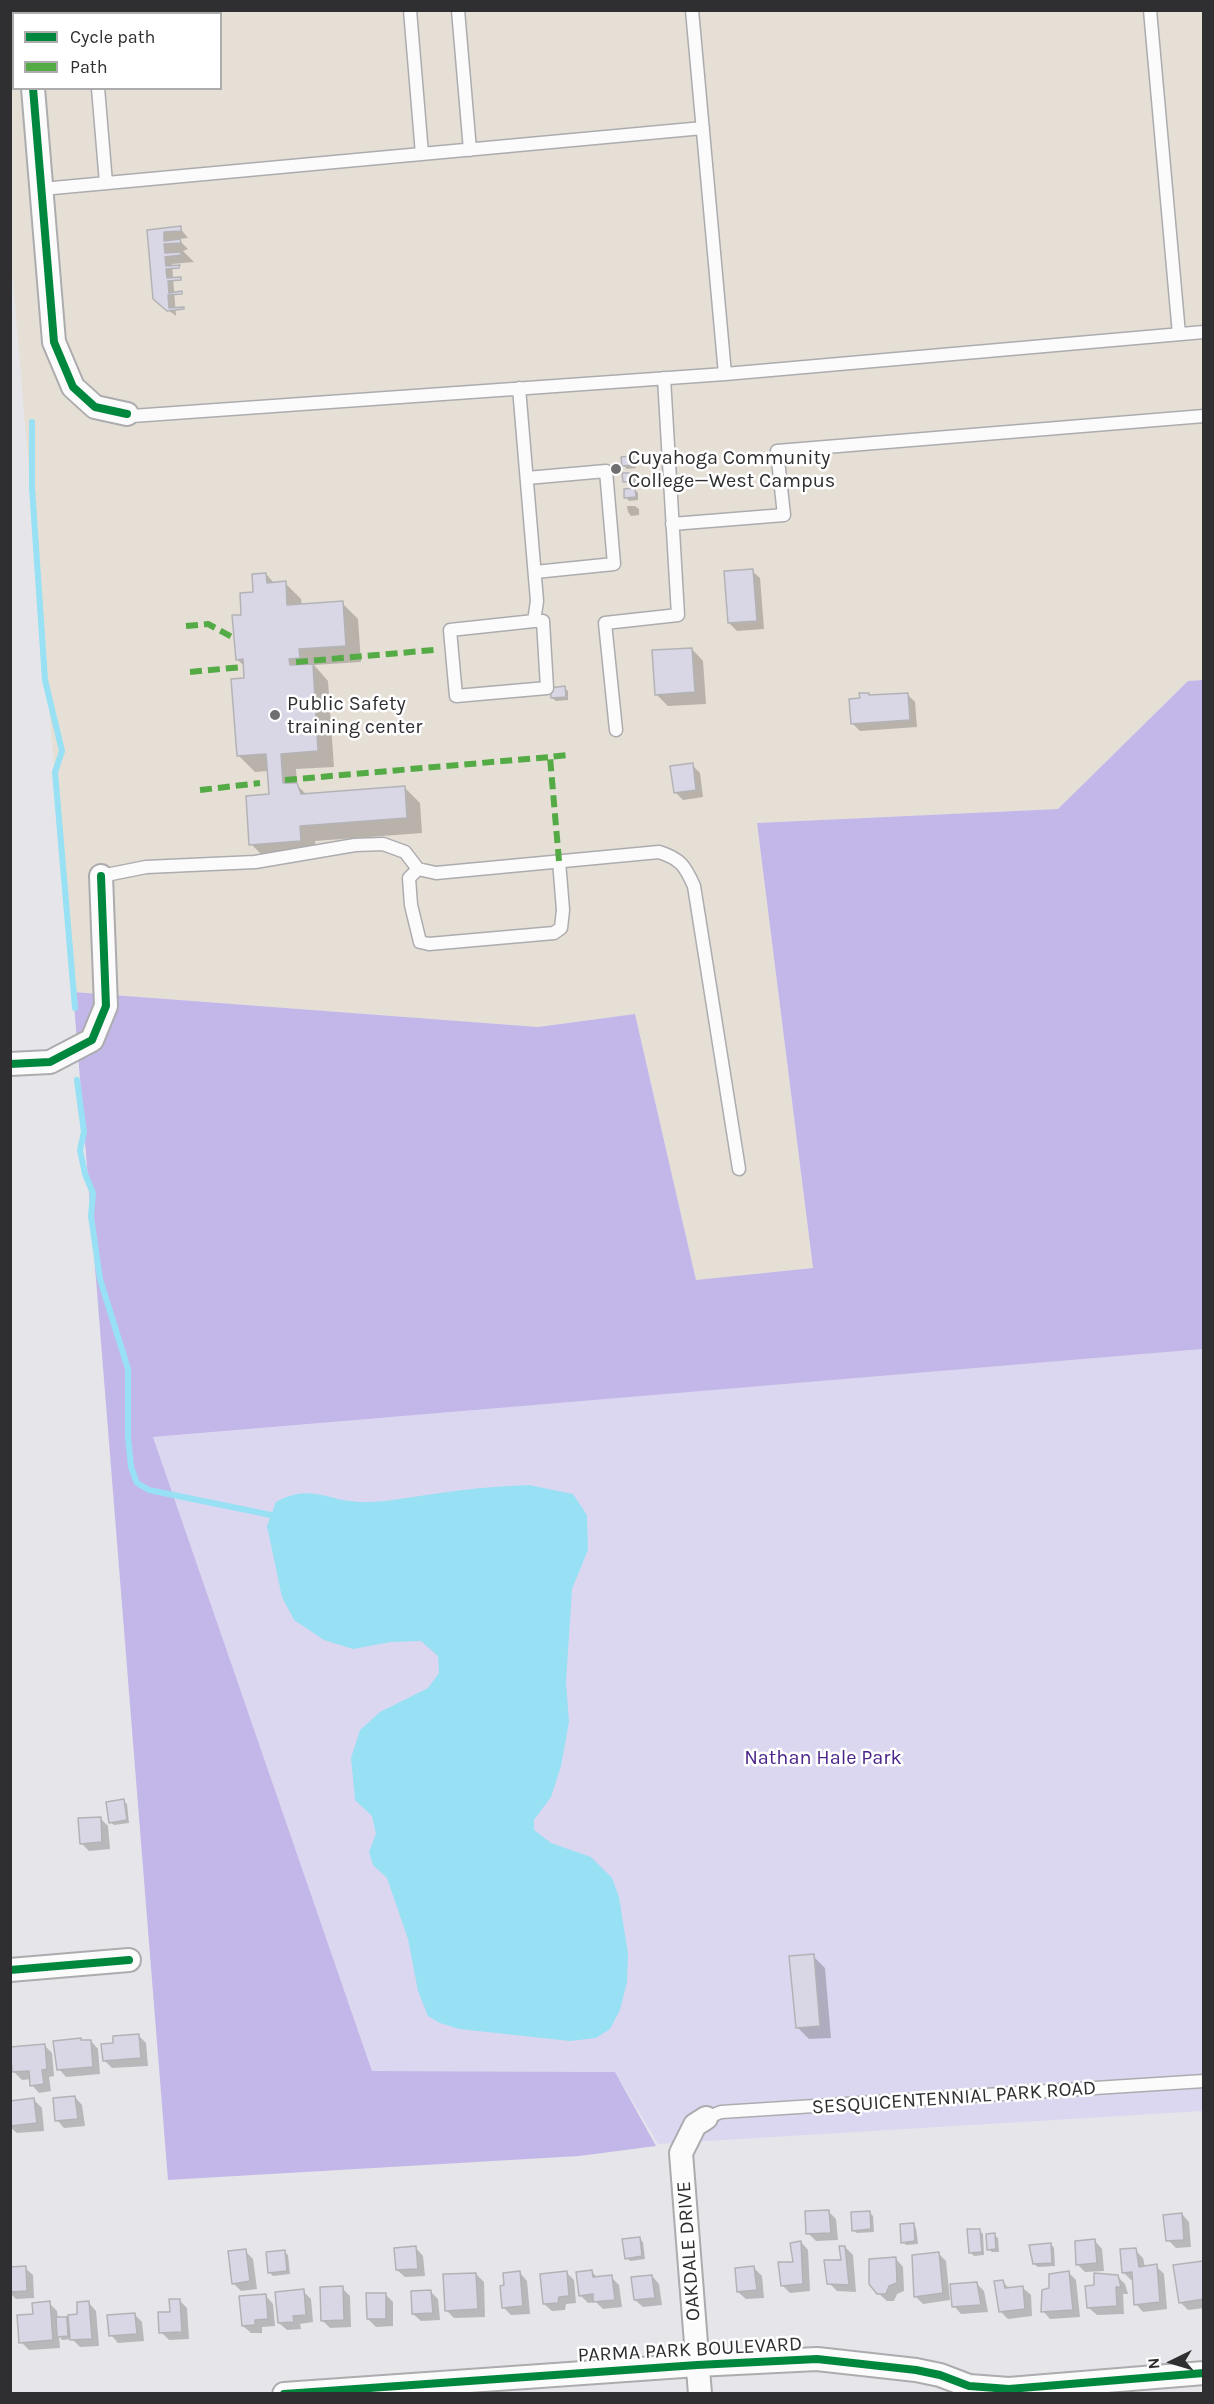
<!DOCTYPE html>
<meta charset="utf-8">
<style>
body{margin:0}
#map{position:relative;width:1214px;height:2404px;overflow:hidden;background:#e6e6ea;font-family:Karla,sans-serif}
canvas{display:block}
.frame{position:absolute;inset:0;border:12px solid #2f2f32;pointer-events:none}
.legend{position:absolute;left:12px;top:12px;width:210px;height:78px;box-sizing:border-box;background:#fff;border:2px solid #acacad;margin:0;padding:8px 10px;list-style:none;font-size:18px;color:#2f2f32}
.legend li{display:flex;align-items:center;gap:12px;height:30px}
.legend b{width:30px;border:2px solid #acacad}
.north{position:absolute;left:1142px;top:2332px;width:60px;height:60px;-webkit-text-stroke:4px #fff;paint-order:stroke;rotate:265deg;font-size:16px;font-weight:700;line-height:24px;text-align:center;color:#2f2f32}
.north::after{content:'';display:block;margin:auto;width:21px;height:27px;background:#2f2f32;clip-path:polygon(50% 0,100% 100%,50% 72%,0 100%)}
</style>
<div id="map">
<canvas width="1214" height="2404"></canvas>
<div class="frame"></div>
<ul class="legend">
<li><b style="height:8px;background:#00873e"></b>Cycle path</li>
<li><b style="height:8px;background:#54ab45"></b>Path</li>
</ul>
<div class="north">N</div>
</div>
<script>
const ctx = document.querySelector('canvas').getContext('2d');
ctx.lineJoin = 'round';
function fill(path, color) {
  ctx.fillStyle = color;
  ctx.fill(path, 'evenodd');
}
function trace(path, color, width, dash) {
  ctx.strokeStyle = color;
  ctx.lineWidth = width;
  ctx.lineCap = dash ? 'butt' : 'round';
  ctx.setLineDash(dash || []);
  ctx.stroke(path);
}
function label(font, color, halo, rows, align = 'center') {
  ctx.font = font + ' Karla,sans-serif';
  ctx.lineWidth = 5;
  ctx.setLineDash([]);
  ctx.textBaseline = 'middle';
  ctx.strokeStyle = halo;
  ctx.fillStyle = color;
  for (const [text, x, y, turn = 0] of rows) {
    ctx.save();
    ctx.translate(x, y);
    ctx.rotate((+turn || 0) * Math.PI / 180);
    ctx.textAlign = isNaN(turn) ? turn : align;
    if (halo) ctx.strokeText(text, 0, 0);
    ctx.fillText(text, 0, 0);
    ctx.restore();
  }
}
const education = new Path2D(`
 M10,11h1193v669l-15,1 -130,128 -301,14 56,445 -117,12 -61,-266 -97,13 -465,-35 -62,-734zM14,14h206v74h-206z`);
const green = new Path2D(`
 M1203,1349v762l-545,33 -43,-72 -243,-1 -219,-634z`);
const forest = new Path2D(`
 M1203,680v669l-1050,88 219,634 243,1 41,74 -77,10 -411,24 -95,-1188 465,35 97,-13 61,266 117,-12 -56,-445 301,-14 130,-128z`);
const water = new Path2D(`
 M529,1485l44,9 14,21 1,35 -16,39 -6,93 3,40 -8,44 -10,31 -17,23v10l17,13 40,14 21,21 7,19 9,57 -1,28 -7,28 -10,19 -14,9 -26,3 -111,-12 -19,-6 -12,-7 -10,-25 -10,-52 -21,-61 -14,-13 -4,-13 7,-18 -4,-18 -17,-16 -4,-42 9,-28 20,-18 48,-24 11,-15 -1,-17 -17,-15 -30,1 -38,7 -29,-9 -30,-20 -12,-23 -15,-71 9,-24c35,-19 50,-1 84,0 25,1 49,-5 73,-8 32,-5 64,-8 96,-9z`);
const shadow = new Path2D(`
 M180,228l8,10 -10,1 10,10 -5,2 11,11 -22,2 4,52 -13,-10 -14,-75z
 M632,458l4,3v7l-9,1 -3,-3z
 M633,474l3,4 1,6h-9l-4,-3z
 M634,489l4,4v7l-9,1 -3,-4z
 M627,506h8l4,3v6l-8,1 -3,-4z
 M752,571l8,7 4,51 -27,2 -8,-8z
 M266,574l9,10 10,-1 16,16 1,7 40,-3 16,16 3,43 -47,3 14,16 6,86 -38,2 1,16 10,10 97,-8 16,16 2,30 -107,8 1,15 -49,4 -16,-16 19,-48 -2,-25 -13,1 -16,-16 7,-76 -1,-13 -8,-8 6,-43z
 M692,649l11,12 3,43 -38,2 -12,-12z
 M564,688l4,3v9l-12,1 -4,-3z
 M907,694l8,8 2,25 -57,4 -8,-8z
 M692,765l8,8 3,24 -20,3 -8,-8z
 M123,1801l4,3 2,19 -15,2 -4,-3z
 M100,1818l8,8 2,23 -21,2 -8,-8z
 M813,1956l12,12 6,70 -22,1 -12,-12z
 M138,2035l8,8 2,23 -36,2 -8,-8 11,-16z
 M91,2041l7,8 2,25 -34,3 -7,-8 24,-27z
 M44,2045l8,8 2,23 -5,1 2,14 -12,2 -7,-8 -1,-6 -9,1 -8,-8z
 M75,2097l7,8 3,21 -21,2 -7,-8z
 M34,2100l8,8 2,23 -27,2 -7,-6v-25z
 M828,2211l8,8 2,21 -22,1 -8,-8z
 M869,2212l4,4 1,16 -17,1 -4,-3z
 M1182,2214l7,8 2,25 -15,1 -8,-8z
 M913,2224l3,4 2,16 -12,1 -3,-3z
 M979,2230l4,4 1,21 -10,1 -3,-3z
 M994,2235l4,3 1,14h-7l-4,-3z
 M639,2238l4,4 2,17 -15,2 -3,-3z
 M1095,2241l7,8 2,22 -19,1 -8,-8z
 M801,2242l7,8 2,41 -20,2 -8,-8 13,-22z
 M1051,2244l3,4 1,18 -17,1 -4,-3z
 M845,2247l8,8 3,37 -19,-1 -8,-8 13,-21z
 M416,2248l7,8 2,20 -20,1 -8,-7z
 M1135,2250l8,8 2,9 11,-1 8,8 3,35 -24,3 -7,-8 -2,-24h-3l-8,-8z
 M245,2251l8,8 4,30 -16,2 -8,-8z
 M285,2252l3,3 2,19 -17,2 -4,-4z
 M939,2254l7,7 4,39 -27,4 -8,-8z
 M896,2259l7,8 1,24 -7,3 -3,7h-7l-9,-8z
 M1202,2263l2,45 -16,2 -8,-8z
 M25,2268l8,7 1,23 -18,1 -6,-6v-24z
 M754,2268l8,8 2,22 -18,1 -8,-7z
 M566,2272l8,8 2,23 -10,1 -1,6 -13,1 -8,-7z
 M592,2272l6,6 13,-1 8,8 3,22 -19,2 -7,-7 -8,1 -8,-8z
 M1068,2272l8,8 4,37 -30,2 -7,-8 7,-22z
 M520,2273l7,8 3,33 -19,1 -8,-8 2,-20z
 M476,2274l8,8 1,35 -31,1 -8,-8z
 M652,2276l7,8 3,21 -19,2 -8,-7z
 M1117,2276l8,8 3,10h-5l1,20 -27,1 -8,-7 6,-22z
 M1003,2282l7,7 13,-1 8,7 1,21 -24,3 -8,-8z
 M976,2283l8,8 4,21 -27,2 -7,-8z
 M342,2288l8,8 1,31 -21,1 -8,-8z
 M303,2291l8,8 2,23 -13,2 1,5 -14,1 -8,-7z
 M431,2292l7,7 2,21 -19,1 -8,-7z
 M385,2294l8,8v24l-17,1 -8,-8z
 M266,2296l7,8 2,22 -13,1v6h-11l-8,-7z
 M179,2300l8,8 2,31 -20,1 -8,-8z
 M49,2303l8,8 1,8 9,-1 3,4 19,-19 7,8 3,35 -19,1 -8,-8 -10,1 -3,-4 1,12 -31,2 -8,-8 14,-27z
 M134,2314l8,8 2,19 -26,2 -7,-8z`);
const stream = new Path2D(`
 M32,422v66l13,192 17,71 -7,21 20,236
 M77,1080l7,52 -4,18 5,24 8,19 -2,23 9,63 28,90v68l3,30 6,16 12,7 122,25`);
const building = new Path2D(`
 M181,226v5l-17,1v9l16,-2 1,4 -17,1 1,9 16,-1v3l-16,2 1,9 14,-1 -1,3 -13,1 1,9 14,-1v3l-13,1 1,12 13,-2v3l-14,1 1,13 15,-1v2l-17,2 -14,-12 -6,-69z
 M633,456l1,9 -12,1 -1,-9z
 M622,473h12v8l-11,1z
 M635,488l1,9 -12,1v-9z
 M753,569l4,52 -29,2 -4,-52z
 M266,573l1,10 19,-2 1,24 56,-4 3,45 -47,3 1,9 -11,1 1,6 23,-1 5,87 -37,3 2,29h14l4,11 104,-8 2,32 -107,8 1,15 -52,4 -3,-49 23,-2 -3,-40 -29,2 -6,-77 13,-1 -1,-19 -7,1 -4,-45h9l-1,-22 13,-1 -1,-18z
 M692,648l3,44 -40,3 -3,-45z
 M565,686l1,11 -15,1 -1,-10z
 M859,693h10v2l39,-2 2,27 -59,4 -2,-25 11,-1z
 M693,763l3,27 -22,3 -4,-27z
 M124,1799l3,21 -18,3 -3,-21z
 M101,1817l1,25 -22,2 -2,-26z
 M814,1954l6,72 -24,2 -7,-72z
 M139,2034l2,24 -38,3 -2,-17 12,-1v-7z
 M81,2038v2h10l2,27 -36,3 -4,-29z
 M45,2044l2,25 -5,1 2,14 -14,2 -1,-15 -17,1 -2,-25z
 M75,2096l3,23 -23,2 -2,-23z
 M34,2098l3,25 -27,3v-25z
 M829,2210l2,23 -25,1 -1,-23z
 M870,2211l1,18 -19,2 -1,-19z
 M1182,2213l2,27 -18,1 -3,-26z
 M914,2223l1,18 -14,2 -1,-19z
 M967,2229h13l2,23 -13,1z
 M995,2233l1,16 -9,1 -1,-16z
 M640,2237l2,19 -17,3 -3,-20z
 M1095,2239l2,24 -21,2 -1,-24z
 M801,2241l2,43 -22,2 -3,-24h15l-3,-19z
 M1051,2243l1,20 -19,1 -4,-19z
 M416,2246l2,23 -22,1 -2,-22z
 M839,2246h6l4,39 -22,-1 -3,-24h17z
 M1136,2248l3,19 18,-3 3,38 -26,3 -2,-33 -10,1 -2,-24z
 M246,2249l4,32 -18,3 -4,-33z
 M285,2250l2,21 -19,2 -2,-21z
 M939,2252l4,41 -29,4 -2,-42z
 M896,2257l1,26 -8,3 -3,8h-9l-8,-10v-25z
 M1203,2261l1,38 -25,4 -6,-38z
 M26,2266l1,25 -17,1v-25z
 M754,2266l3,24 -20,2 -2,-24z
 M592,2270l1,7 19,-2 3,25 -22,2v-8l-14,2 -3,-24z
 M520,2271l3,35 -21,2 -2,-22 4,-1 -1,-12z
 M567,2271l2,25 -10,1 -1,6 -15,1 -3,-30z
 M1069,2271l4,39 -32,2 1,-22 7,-2v-14z
 M476,2273l2,36 -33,2 -2,-37z
 M1094,2273l24,2 3,12h-5l1,19 -30,2 -2,-22 9,-1z
 M652,2275l3,23 -21,2 -3,-23z
 M1003,2280l2,8 18,-2 2,23 -26,3 -5,-31z
 M977,2282l4,23 -29,2 -2,-23z
 M343,2286l1,34 -23,1 -1,-34z
 M304,2289l2,26 -13,1 1,6 -16,1 -3,-31z
 M431,2290l2,23 -21,1 -1,-23z
 M366,2293h20v26h-19z
 M266,2294l2,25 -13,1v5l-13,1 -3,-30z
 M169,2299h11l2,33 -23,1 -1,-21h12z
 M50,2301l3,39 -34,3 -2,-28 16,-1 -1,-11z
 M89,2301l3,38 -22,1 -2,-25 9,-1v-12z
 M135,2313l2,21 -28,2 -2,-21z
 M56,2317h11l1,19 -11,1z`);
const service = new Path2D(`
 M92,10v4
 M410,10l12,144
 M458,10l12,140
 M692,10l33,364
 M1150,10l29,324
 M98,88l8,95
 M42,189l661,-61
 M519,388l18,213 -3,20 -84,9 6,66 91,-8 -4,-67h-9
 M127,414l5,2 593,-42 479,-42
 M527,478l79,-7 8,93 -79,8
 M672,524l112,-9 -7,-64 427,-35
 M616,730l-11,-107 73,-8 -14,-237
 M418,869l-9,9 2,27 9,37 9,2 125,-11 7,-5 2,-18 -4,-49
 M101,876l45,-9 109,-5 100,-17 28,-1 22,8 13,17 18,4 223,-21c22,7 26,14 35,34l45,283
 M706,2118l15,-6 483,-31`);
const minor = new Path2D(`
 M27,10v4
 M33,88l21,254 19,45 22,20 32,7
 M10,1064l40,-2 42,-22 14,-34 -5,-130
 M10,1970l119,-10
 M284,2394l413,-29 120,-6 99,11 24,5 29,11 40,3 195,-16
 M700,2394l-19,-241 14,-28 11,-7`);
const quiet = new Path2D(`
 M186,626l22,-2 26,14
 M296,662l138,-12
 M190,672l52,-5
 M285,780l265,-23
 M200,790l60,-7
 M559,861l-9,-104 17,-2`);
const cycleway = new Path2D(`
 M33,88l21,254 19,45 22,20 32,7
 M10,1064l40,-2 42,-22 14,-34 -5,-130
 M10,1970l119,-10
 M284,2394l413,-29 120,-6 99,11 24,5 29,11 40,3 195,-16`);
const markers = [
 [616,469,6,"#6f6f72"],
 [275,715,6,"#6f6f72"]
];
const poiNames = [
 ["Cuyahoga Community",628,458],
 ["College—West Campus",628,481],
 ["Public Safety",287,704],
 ["training center",287,727]
];
const parkNames = [
 ["Nathan Hale Park",823,1758]
];
const streetNames = [
 ["SESQUICENTENNIAL PARK ROAD",954,2098,-4],
 ["OAKDALE DRIVE",689,2251,-94],
 ["PARMA PARK BOULEVARD",690,2350,-3]
];
fill(education, '#e6dfd6');
fill(green, '#dcd7f1');
fill(forest, '#c3b7e9');
fill(water, '#98e0f3');
fill(shadow, '#0003');
trace(stream, '#98e0f3', 6);
fill(building, '#d9d6e6');
trace(building, '#b3b3b6', 1.5);
trace(service, '#acacaf', 15);
trace(minor, '#acacaf', 26);
trace(service, '#fbfbfc', 12);
trace(minor, '#fbfbfc', 22);
trace(quiet, '#54ab45', 6, [12, 6]);
trace(cycleway, '#00873e', 8);
for (const [x, y, r, color] of markers) {
  const dot = new Path2D();
  dot.arc(x, y, r, 0, 2 * Math.PI);
  ctx.fillStyle = color;
  ctx.fill(dot);
  trace(dot, '#fff', 2);
}
label('20px', '#2f2f32', '#fff', poiNames, 'left');
label('20px', '#4a2489', '#fff', parkNames);
label('20px', '#2f2f32', '#fff', streetNames);
</script>
